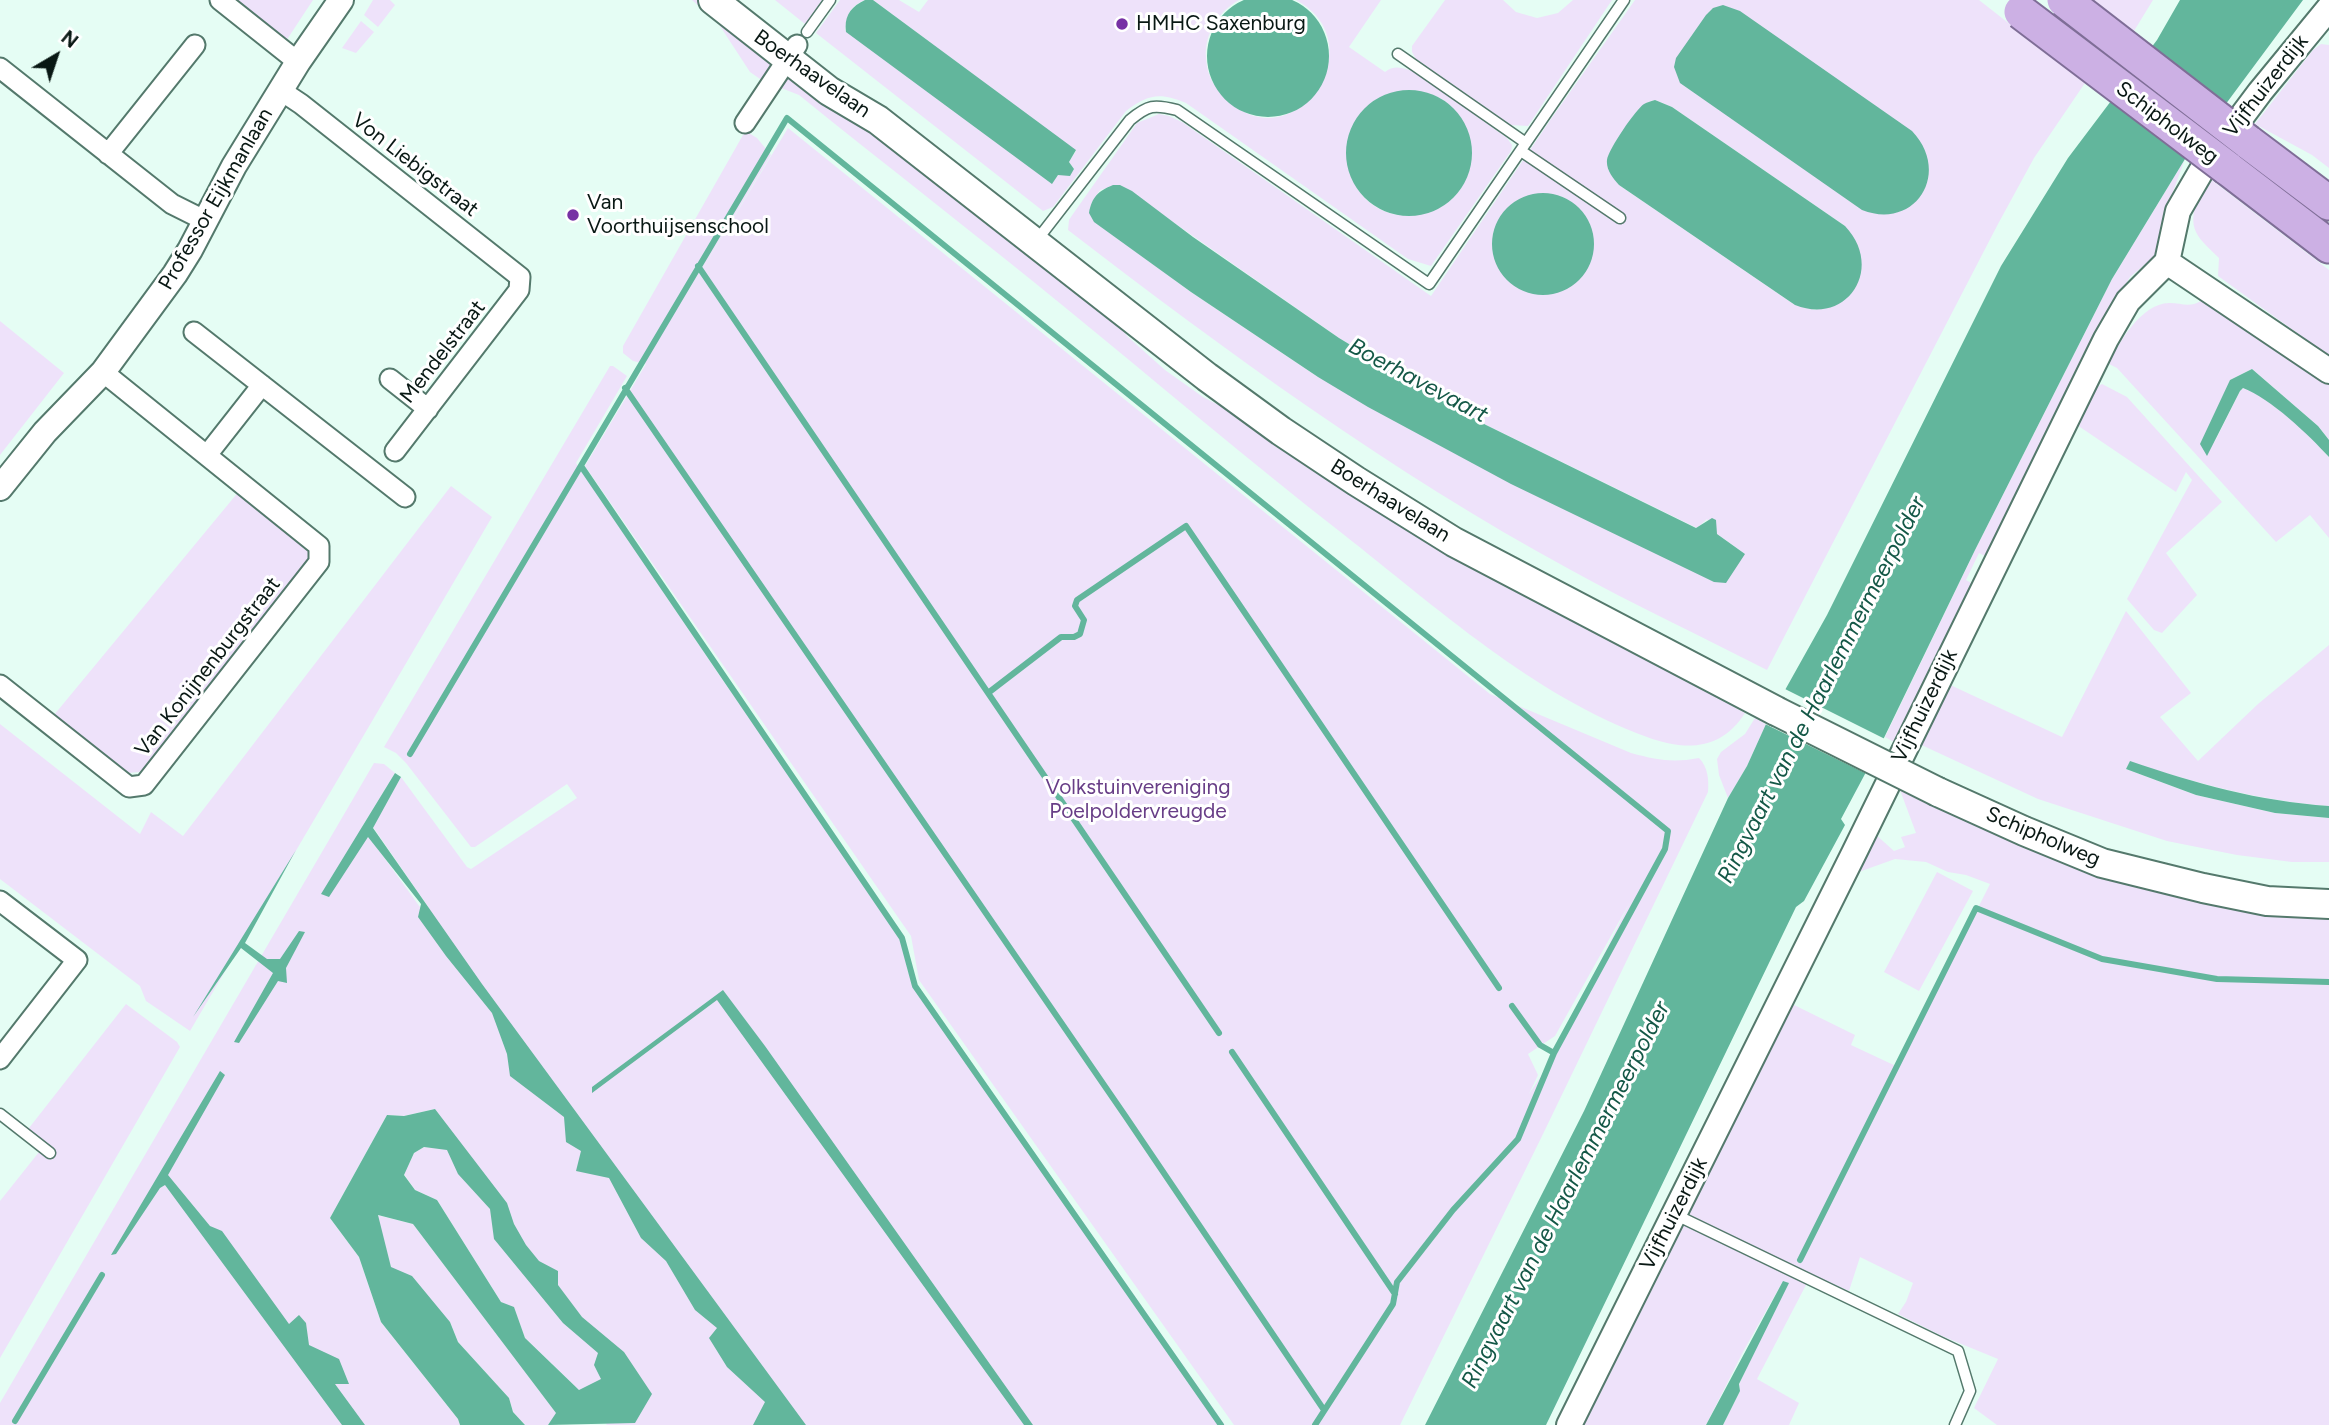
<!DOCTYPE html>
<style>
body{margin:0}
#map{position:relative;width:2329px;height:1425px;overflow:hidden;background:#e5fdf4;font-family:Figtree,sans-serif}
canvas{display:block}
.north{position:absolute;left:21px;top:21px;width:70px;height:70px;-webkit-text-stroke:5px #fff;paint-order:stroke;rotate:39deg;font-size:19px;font-weight:700;line-height:28px;text-align:center;color:#091814}
.north::after{content:'';display:block;margin:auto;width:24px;height:32px;background:#091814;clip-path:polygon(50% 0,100% 100%,50% 72%,0 100%)}
</style>
<div id="map">
<canvas width="2329" height="1425"></canvas>
<div class="north">N</div>
</div>
<script>
const ctx = document.querySelector('canvas').getContext('2d');
ctx.lineJoin = 'round';
function fill(path, color) {
  ctx.fillStyle = color;
  ctx.fill(path, 'evenodd');
}
function trace(path, color, width, dash) {
  ctx.strokeStyle = color;
  ctx.lineWidth = width;
  ctx.lineCap = dash ? 'butt' : 'round';
  ctx.setLineDash(dash || []);
  ctx.stroke(path);
}
function label(font, color, halo, rows, align = 'center') {
  ctx.font = font + ' Figtree,sans-serif';
  ctx.lineWidth = 6;
  ctx.setLineDash([]);
  ctx.textBaseline = 'middle';
  ctx.strokeStyle = halo;
  ctx.fillStyle = color;
  for (const [text, x, y, turn = 0] of rows) {
    ctx.save();
    ctx.translate(x, y);
    ctx.rotate((+turn || 0) * Math.PI / 180);
    ctx.textAlign = isNaN(turn) ? turn : align;
    if (halo) ctx.strokeText(text, 0, 0);
    ctx.fillText(text, 0, 0);
    ctx.restore();
  }
}
const green = new Path2D(`
 M234,0h79l-27,41z
 M373,0h17l5,5 -17,22 -14,-12z
 M692,0h13l64,51 2,17 -8,13 -13,-9 -32,-49z
 M775,0h47l-17,24z
 M840,0h25c-16,7 -17,14 -20,30l207,153 6,-8 16,-6 -5,-7 7,-11 -203,-151h26l20,12 9,-12h311c-20,11 -35,34 -33,58 1,20 10,32 25,45 65,56 145,-60 65,-103h85l-32,47 36,25c9,-8 20,-4 30,0l92,66 5,7 -1,6 -80,115 -23,-7 -222,-156c-26,-11 -38,-9 -60,8l-73,96 -10,4 -227,-178zM1387,94c14,1 34,-2 48,2 11,3 17,13 23,22 13,22 19,39 6,65 -8,16 -24,27 -42,31 -74,15 -106,-86 -35,-120z
 M1445,0h58l13,12 21,6 21,-5 15,-13h39l-84,126 -17,-1 -95,-66 -4,-7v-6z
 M1635,0h344l106,83 -51,75 -36,66 -231,446c-66,-34 -133,-65 -198,-101 -178,-97 -341,-216 -501,-339l1,-10 4,-6 64,-91 22,-9 10,2 13,6 249,174 120,-177zM1655,100l17,7 173,119 -29,84 -21,-5 -176,-120 27,-82zM1120,185l219,153 50,30 97,57 211,103 10,-9 10,15 28,20 -427,-177 -127,-85 -96,-70 -3,-20 8,-12z
 M2093,0h60l-19,31z
 M361,21l13,11 -18,21 -14,-5z
 M2321,44l8,1v123l-17,-13 -57,-31 58,-74z
 M798,73l317,249 13,15 37,33 38,27 40,21 175,117 327,178c-24,38 -60,38 -98,24 -113,-41 -211,-130 -304,-203 -94,-73 -184,-150 -276,-225 -88,-72 -179,-142 -268,-214l-23,-9 7,-11z
 M788,128l702,566 141,59c26,7 42,10 68,5 9,9 10,22 9,34l-165,342 -143,291h-166l-315,-445 -8,-44 -326,-470 61,-102 -13,-3 -10,-8v-7l120,-211 4,-3 10,6 14,17 -87,145zM1630,902l-81,162 -20,30 9,-19 -10,-21 27,-18z
 M2185,159l-21,57 -1,22 -8,18 -25,21 -16,26 -127,254 -8,-4 -13,27 7,4 -79,158 -9,-5 90,-187 137,-271z
 M2209,178l120,92v86l-111,-80 1,-18c-7,-7 -19,-17 -23,-26 -8,-18 4,-39 13,-54z
 M2201,301l41,24 87,58v57l-11,-14 -66,-57 -22,11 -16,63 26,-52 3,-3c31,11 64,45 86,69v81l-19,-23 -34,27 -159,-174 -8,-4c10,-22 32,-60 60,-61 13,0 20,5 32,-2z
 M0,321l64,52 -64,82z
 M610,366h3l14,10 -51,87 146,216 178,256 8,37 317,453h-618l-28,-35 -54,-52 -11,-30 -13,-6 -64,-102 -22,-10 -11,-16 10,-21 10,-6 22,2 -11,-40 -31,7 -17,-1 -57,103 29,39 22,65 77,97 2,6h-460v-22l374,-640 10,1 11,9 -33,54 63,87 4,-6 -56,-81 28,-50 66,90 4,2 106,-71 -10,-14 -92,63h-4l-65,-84 -10,-10 -12,-6z
 M2102,384l25,13 95,105 -56,51 31,42 -35,38 -8,-3 -27,-31 65,-119 -6,-8 -10,20 -99,-67 20,-38z
 M451,486l41,31 -302,514 -44,-30 -6,-15 -140,-107v-155l140,110 11,-22 32,24z
 M240,490l66,52 4,12 -1,10 -163,203 -7,5 -11,1 -74,-58z
 M2126,611l65,82 -31,24 38,44 60,-57 71,-59v161c-69,-5 -133,-23 -199,-44l-4,7 70,26 79,18 54,5v44h-37l-55,-7 -70,-14 -129,-42 -123,-57 31,-59 116,54z
 M1755,718l11,6 -19,42 -19,32 -9,-23 -2,-16 4,-7 24,-18z
 M1900,790l115,52 255,72 59,5v506h-332l-23,-17 24,-49 -56,-23 -44,-22 8,-12 7,-19 -53,-26 -11,34 -61,-27 19,19 -50,96 42,24 -10,22h-66l17,-34 -1,-6 44,-104 -39,69 -38,75h-127l207,-424 69,34 -4,10 47,22 92,-183 -24,-9 -18,-3 -22,-10 -31,-3 -39,14 18,-40 20,18 11,-4 -4,-10 15,-4z
 M1937,872l36,19 -54,100 -35,-19z
 M126,1004l51,38 3,5 -180,311v-157l39,-49 -17,-15z
 M377,1215l36,9 144,190 -9,11h-23l-12,-13 -4,-14 -51,-56 -8,-20 -59,-55z`);
const water = new Path2D(`
 M1207 56a61 61 0 1 1 122 0a61 61 0 1 1-122 0Z
 M865,0h8l203,150 -7,12 5,7 -4,7 -12,-1 -6,9 -206,-152c-2,-15 4,-25 19,-32z
 M2180,0h123l-118,159 -73,120 -137,271 -94,194 -40,75 4,6 -41,76 -8,6 -250,518h-121l159,-314 144,-313 19,-32 19,-42 61,-109 174,-349 67,-108 89,-118z
 M1723,5l17,6 172,120c40,42 3,100 -50,79l-182,-127 -6,-16 2,-9 30,-43 7,-7z
 M1346 153a63 63 0 1 1 126 0a63 63 0 1 1-126 0Z
 M1655,100l17,7 173,119c40,42 2,100 -50,79l-176,-120c-6,-7 -13,-15 -12,-25 1,-10 29,-51 37,-56 3,-2 8,-3 11,-4z
 M1113,185h7l12,6 61,46 146,101 86,52 61,35 210,103 16,-10 4,2 1,14 28,20 -19,29 -12,-1 -203,-98 -143,-77 -50,-30 -127,-85 -97,-70 -5,-9c3,-16 9,-22 24,-28z
 M1492 244a51 51 0 1 1 102 0a51 51 0 1 1-102 0Z
 M2252,369l66,57 11,14v17c-20,-22 -59,-59 -86,-69l-3,3 -33,65 -7,-12 30,-64z
 M2130,761c67,23 128,40 199,45v12l-54,-5 -79,-18 -70,-26z
 M395,773l6,4 -28,51 109,156 324,441h-53l12,-23 -38,-35 -18,-29 8,-10 -22,-18 -29,-49 -25,-23 -32,-60 -33,-7 5,-20 -15,-9 -2,-25 -54,-41 -3,-22 -15,-41 -46,-57 -28,-39 3,-13 -53,-67 -39,60 -8,-3z
 M296,850l-51,93 22,16h13l19,-28 6,1 -19,36 1,15 -9,-2 -39,62 -5,-1 39,-69 -32,-25 -48,69z
 M723,990l42,56 268,379h-9l-307,-425 -125,93v-6z
 M220,1071l5,4 -57,100 42,51 12,5 67,93 10,-9 7,8 3,22 30,14 10,25h-14l30,41h-23l-177,-240 -5,3 -44,66 -5,1z
 M435,1109l72,94 7,21 12,21 13,16 19,10v14l24,32 42,35 28,42 -17,29 -87,2 8,-12 -143,-189 -35,-9 13,52 21,9 38,46 8,20 51,56 4,14 12,13h-65l-2,-6 -77,-97 -22,-65 -29,-39 57,-103 17,1zM424,1147l23,3 11,24 32,35 4,30 69,84 35,30 -4,12 7,14 -22,11 -54,-52 -11,-31 -13,-5 -64,-102 -22,-10 -11,-15 10,-22z
 M1783,1281l6,2 -50,101 1,7 -17,34h-17z`);
const pier = new Path2D(`
 M1783,688l104,52 -18,35 -106,-52z`);
const stream = new Path2D(`
 M698,266l521,767
 M625,388l501,729 198,293
 M581,466l321,472 13,48 306,439
 M988,693l73,-56h13l6,-3 4,-14 -9,-14 2,-6 109,-74 313,462
 M410,754l377,-636 881,713 -3,18 -111,204 -36,86 -65,71 -56,72 -4,22 -78,121
 M1512,1006l28,39 14,8
 M1232,1052l163,242
 M1800,1260l176,-352 126,51 115,20 112,3
 M15,1421l87,-146`);
const service = new Path2D(`
 M807,32l23,-32
 M1398,54l128,89
 M1521,151l99,67
 M1037,240l93,-120c18,-15 24,-16 47,-10l252,174 195,-284
 M0,1114l50,39
 M1674,1214l284,137 12,40 -15,34`);
const minor = new Path2D(`
 M220,0l78,62
 M0,68l172,136 34,17
 M280,90l21,14 219,173 -1,13 -124,161
 M745,123l52,-78
 M108,154l87,-109
 M194,332l211,165
 M390,379l38,30
 M207,455l55,-70
 M0,685l129,102 15,-2 175,-223v-16l-216,-174
 M0,901l77,59 -77,99`);
const tertiary = new Path2D(`
 M2167,262l162,109
 M0,488l45,-56 58,-60 72,-98 15,-24 44,-84 64,-104 43,-62
 M1569,1425l285,-572 252,-514 22,-38 39,-39 11,-51 25,-43 57,-76 69,-84`);
const secondary = new Path2D(`
 M713,0l116,91 49,29 329,257 74,54 75,50 98,61 322,169
 M1938,792l86,39 78,32 101,25 64,13 62,3`);
const trunk = new Path2D(`
 M2248,142l81,61
 M2227,168l102,78`);
const secondaryBridge = new Path2D(`
 M1776,711l162,81`);
const trunkBridge = new Path2D(`
 M2064,0l184,142
 M2021,12l206,156`);
const markers = [
 [1122,24,7,"#7731a4"],
 [573,215,7,"#7731a4"]
];
const poiNames = [
 ["HMHC Saxenburg",1136,24],
 ["Van",587,203],
 ["Voorthuijsenschool",587,227]
];
const streetNames = [
 ["Boerhaavelaan",812,74,35],
 ["Vijfhuizerdijk",2266,86,-52],
 ["Schipholweg",2167,123,37],
 ["Von Liebigstraat",415,165,38],
 ["Professor Eijkmanlaan",216,199,-60],
 ["Mendelstraat",443,352,-52],
 ["Boerhaavelaan",1390,501,32],
 ["Van Konijnenburgstraat",208,667,-52],
 ["Vijfhuizerdijk",1925,706,-64],
 ["Schipholweg",2043,837,23],
 ["Vijfhuizerdijk",1674,1214,-63]
];
const parkNames = [
 ["Volkstuinvereniging",1138,788],
 ["Poelpoldervreugde",1138,812]
];
const waterNames = [
 ["Boerhavevaart",1418,381,28],
 ["Ringvaart van de Haarlemmermeerpolder",1822,690,-63],
 ["Ringvaart van de Haarlemmermeerpolder",1566,1195,-63]
];
fill(green, '#eee2fa');
fill(water, '#62b69c');
fill(pier, '#e5fdf4');
trace(stream, '#62b69c', 6);
trace(service, '#54796c', 13);
trace(minor, '#54796c', 23);
trace(tertiary, '#54796c', 28);
trace(secondary, '#54796c', 32);
trace(trunk, '#7f6e97', 37);
trace(service, '#fff', 10);
trace(minor, '#fff', 19);
trace(tertiary, '#fff', 24);
trace(secondary, '#fff', 28);
trace(trunk, '#ccb0e4', 33);
trace(secondaryBridge, '#54796c', 32, []);
trace(trunkBridge, '#7f6e97', 37, []);
trace(secondaryBridge, '#fff', 28);
trace(trunkBridge, '#ccb0e4', 33);
for (const [x, y, r, color] of markers) {
  const dot = new Path2D();
  dot.arc(x, y, r, 0, 2 * Math.PI);
  ctx.fillStyle = color;
  ctx.fill(dot);
  trace(dot, '#fff', 2.5);
}
label('21px', '#091814', '#fff', poiNames, 'left');
label('21px', '#091814', '#fff', streetNames);
label('21px', '#683e87', '#fff', parkNames);
label('italic 23px', '#145847', '#fff', waterNames);
</script>
